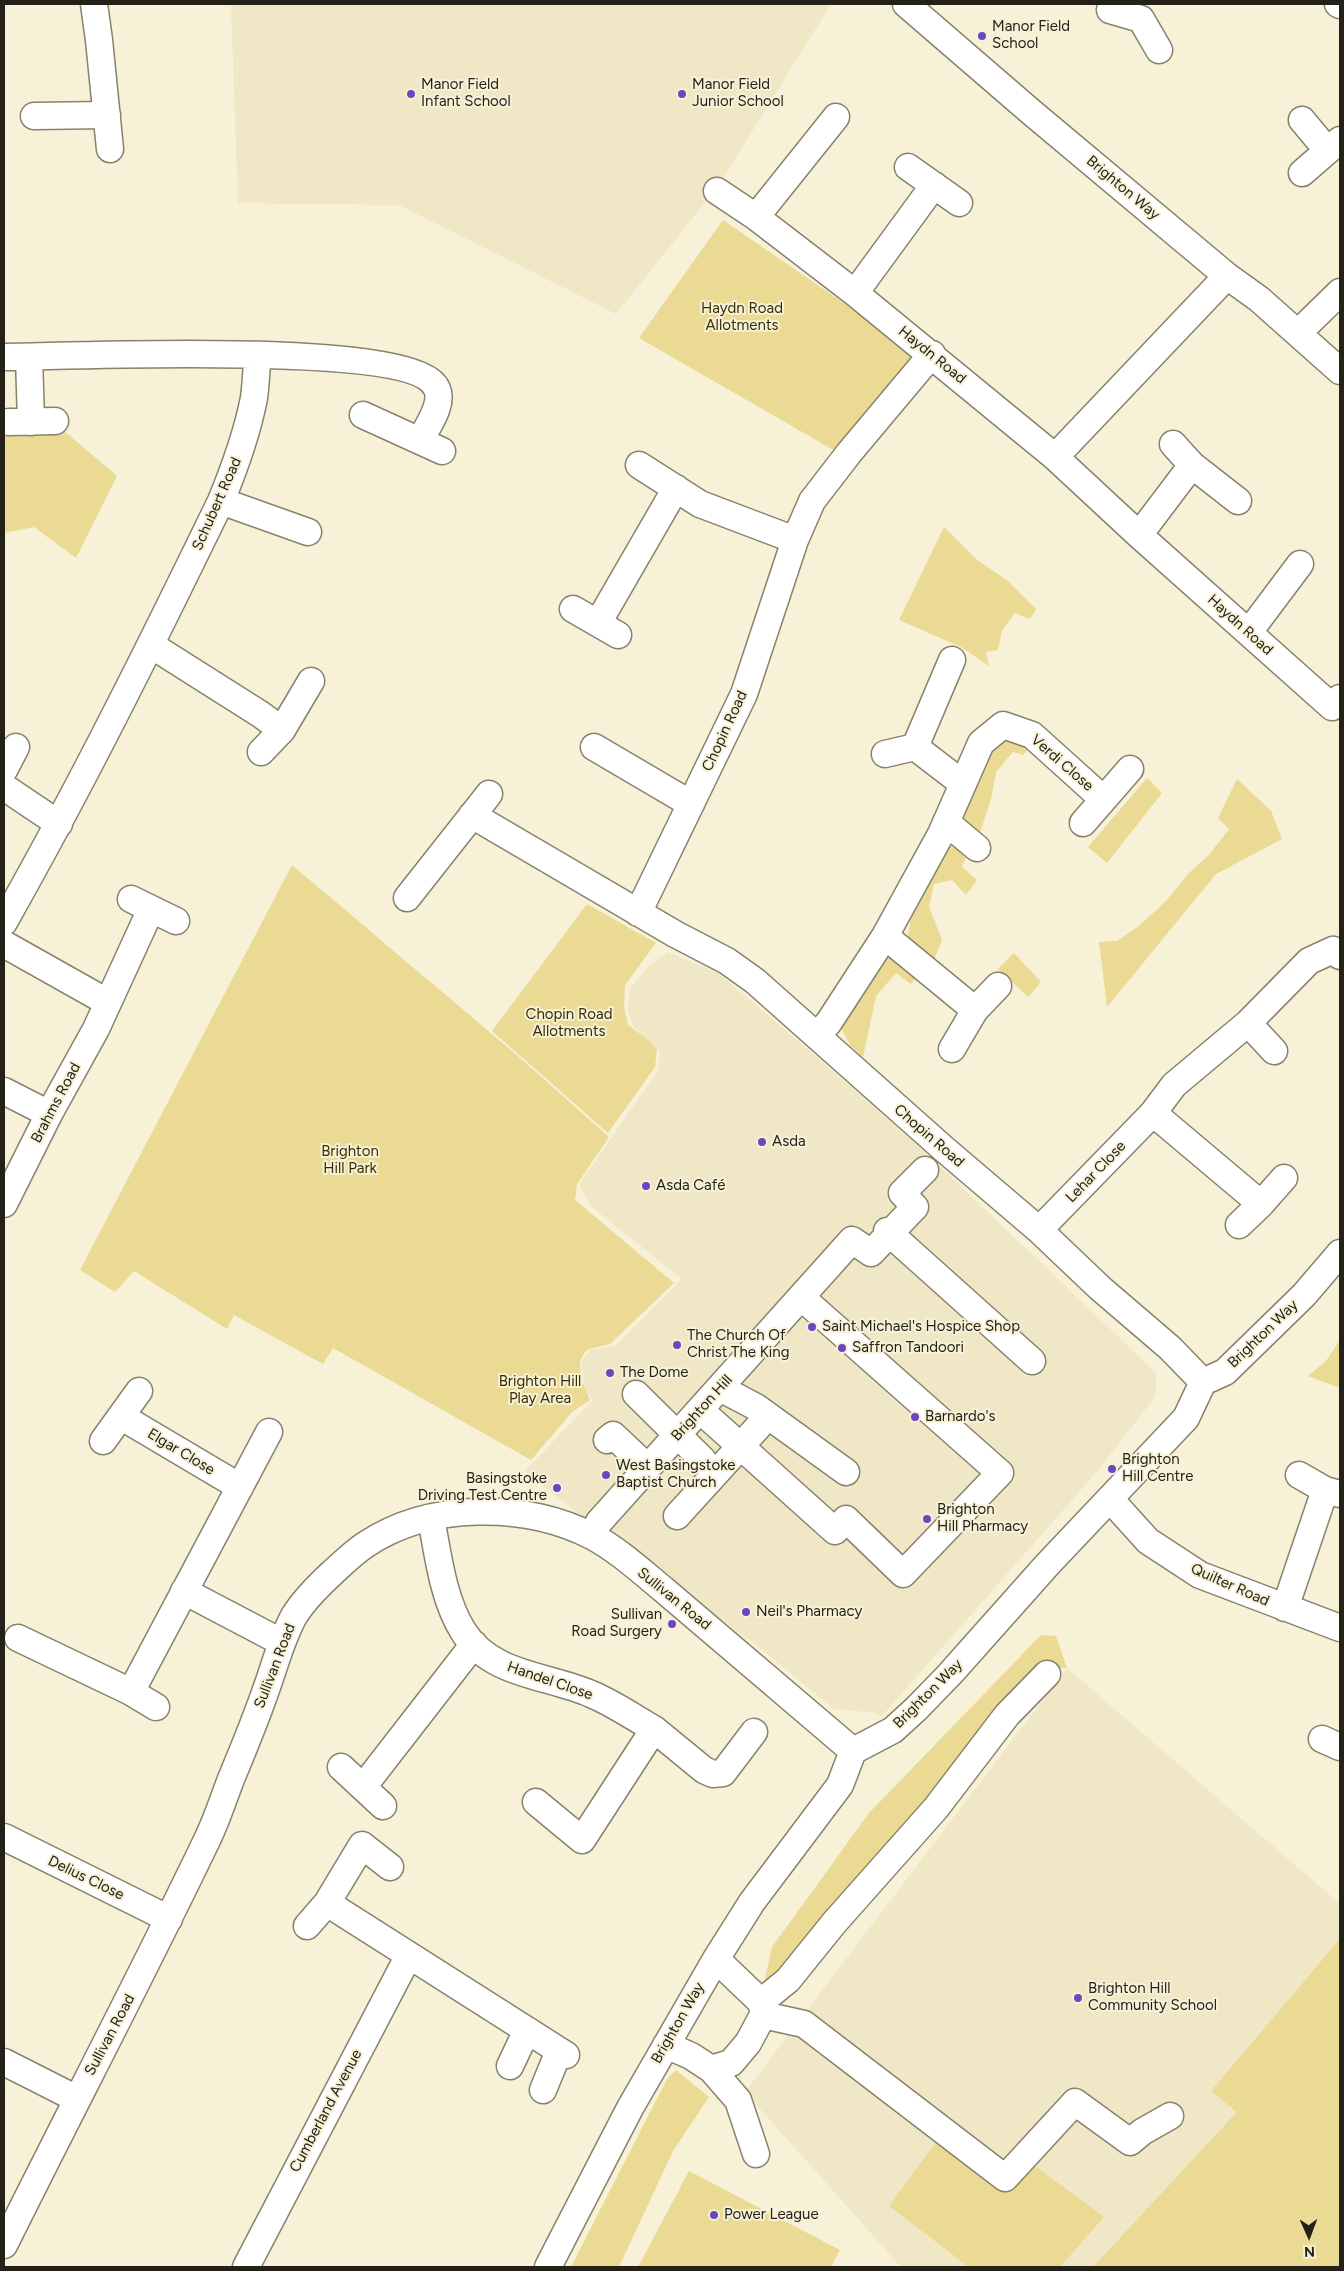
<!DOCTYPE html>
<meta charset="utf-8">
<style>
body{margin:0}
#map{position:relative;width:1344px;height:2271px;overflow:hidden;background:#f7f1d8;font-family:Figtree,sans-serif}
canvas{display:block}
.frame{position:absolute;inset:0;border:5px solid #242218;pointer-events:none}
.north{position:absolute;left:1284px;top:2211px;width:50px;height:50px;-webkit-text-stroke:4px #f7f1d8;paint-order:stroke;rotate:178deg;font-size:14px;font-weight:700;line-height:20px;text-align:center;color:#242218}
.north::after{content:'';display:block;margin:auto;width:18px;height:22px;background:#242218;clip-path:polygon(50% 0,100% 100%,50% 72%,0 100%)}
</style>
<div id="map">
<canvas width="1344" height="2271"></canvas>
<div class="frame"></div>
<div class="north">N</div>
</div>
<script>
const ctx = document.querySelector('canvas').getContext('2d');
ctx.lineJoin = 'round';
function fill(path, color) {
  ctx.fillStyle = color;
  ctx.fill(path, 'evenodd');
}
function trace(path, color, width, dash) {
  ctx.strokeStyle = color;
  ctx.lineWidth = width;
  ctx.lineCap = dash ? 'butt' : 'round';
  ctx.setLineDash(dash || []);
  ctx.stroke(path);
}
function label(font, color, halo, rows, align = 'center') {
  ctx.font = font + ' Figtree,sans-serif';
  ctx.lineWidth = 4;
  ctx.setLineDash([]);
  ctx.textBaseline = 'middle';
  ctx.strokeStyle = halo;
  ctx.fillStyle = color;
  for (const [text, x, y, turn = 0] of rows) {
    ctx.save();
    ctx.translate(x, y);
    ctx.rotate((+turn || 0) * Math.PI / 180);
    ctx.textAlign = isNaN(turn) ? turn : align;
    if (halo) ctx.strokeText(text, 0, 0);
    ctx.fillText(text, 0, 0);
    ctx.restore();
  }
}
const built = new Path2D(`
 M231,4h600l-112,181 -103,129 -217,-109 -161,-2z
 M668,952l49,20 94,80 112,98 233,223v23l-62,79 -213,242 -5,-4 -42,-4 -83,-68 -116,-85 -17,-21 -40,-22 -53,-42 68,-71 -8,-11 -4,-27 9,-12 25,-4 67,-67 -90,-72 -13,-22 79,-115 2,-18 -27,-26 -5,-16 2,-22 20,-23z
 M1067,1668l273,236v363h-439l-156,-175z`);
const green = new Path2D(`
 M723,220l192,132 -66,107 -210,-121z
 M62,429l55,47 -41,82 -42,-31 -30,6v-101z
 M944,527l32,32 32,22 28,28 -6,10 -15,-6 -13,18 -4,19 -12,2 3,14 -28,-19 -62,-27z
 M1000,735l32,9 -9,11 -10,-3 -17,20 -5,27 -12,37 -21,-18 23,-58z
 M1147,778l15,15 -55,70 -19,-16z
 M1237,779l34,32 11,28 -66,35 -109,133 -8,-65 18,-1 22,-15 26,-24 24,-29 20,-18 20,-26 -11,-11z
 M954,846l14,6 -6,15 15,13 -11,15 -14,-15 -18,4 -5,23 13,33 -8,20 -26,-23c3,-32 19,-60 33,-89z
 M292,865l227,192 90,80 -32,47 -2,16 99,83 -64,61 -21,5 -4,3 -5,9 1,17 9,22 -18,12 -41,48 -198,-112 -10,16 -89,-49 -7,14 -93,-58 -19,21 -35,-22z
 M587,904l69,39 -31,42 -1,22 4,18 18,13 11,11 -2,18 -47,66 -116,-102z
 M890,940l31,33 -10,11 -15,-11 -20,23 -13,61 -12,-11 -14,-25z
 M1014,953l27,29 -13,15 -30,-28z
 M1340,1340v48l-32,-12 18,-15z
 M1041,1635l15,1 11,32 -12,-1 -283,316h-8l8,-36 97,-134z
 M1340,1939v328h-247l144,-155 -26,-21z
 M676,2070l33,27 -36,54 -54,116h-48l96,-188z
 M945,2130l72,56 18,-20 69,51 -44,50h-91l-80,-61z
 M689,2171l151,79 -9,17h-193z`);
const minor = new Path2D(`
 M94,4l5,36 11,109
 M906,4l124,107 197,165 32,23 81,72
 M1338,4l2,1
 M1110,10l31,9 18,31
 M34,116l73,-1
 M1302,120l25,30
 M908,167l51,36
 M1302,173l38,-33
 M717,191l39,26 99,76 200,164 84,78 193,172 8,-9
 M756,217l80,-100
 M855,293l79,-108
 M1298,333l42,-41
 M4,357c60,0 412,-18 433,32 7,16 -10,37 -17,52
 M29,357l2,65
 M363,415l79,36
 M9,422l46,-1
 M1173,444l19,21 46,36
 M1055,457l172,-181
 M639,465l61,39 95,36
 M221,501l87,31
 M1139,535l53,-70
 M573,609l45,26
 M598,623l78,-135
 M1249,632l51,-68
 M151,645l109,69 22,16
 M952,660l-37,87 47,36
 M594,747l97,57
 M261,752l21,-22 29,-49
 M885,754l30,-7
 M4,770l12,-23
 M4,787l55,37
 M472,815l203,119 52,27 28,20 189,168 95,81 61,58 70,60 33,34
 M946,822l31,26
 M1083,823l47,-54
 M407,898l82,-104
 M131,899l45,22
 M638,913l106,-219 51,-154 17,-39 37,-48 83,-99
 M4,922c78,-138 148,-279 217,-421 14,-34 26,-67 33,-103 2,-14 2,-29 4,-43
 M885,936l90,74 23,-24
 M4,944l103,58
 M1248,1023l26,28
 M817,1036l12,-14 56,-86 56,-102 40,-91 22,-18 29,10 71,64
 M952,1049l23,-39
 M4,1091l45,23
 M1153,1113l108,91 -22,21
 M4,1204l45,-90 47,-85 55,-120
 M1261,1204l23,-26
 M1039,1230l114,-117 21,-28 74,-62 61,-62 24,-11 7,6
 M887,1231l145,130
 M720,1388l36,19 90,65
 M636,1394l67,66
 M122,1417l118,70
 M709,1418l126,113 11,-12 57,55 97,-101 -199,-176
 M607,1440l6,-5 34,32
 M103,1441l36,-50
 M1299,1475l26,15 15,4
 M1110,1499l38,42 52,34 140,53
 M677,1516l91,-100
 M431,1518c7,37 12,81 32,113 28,45 85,44 128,63 22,9 42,23 63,35l-72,111 -46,-38
 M592,1536l7,-14 253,-282 19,13 44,-46 -13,-14 23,-23
 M184,1591l97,51
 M1285,1608l40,-118
 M18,1638l113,54 25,15
 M131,1692l138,-260
 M654,1729l50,41 9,4 10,-1 31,-41
 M1322,1739l18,8
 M341,1767l42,39
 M363,1787l111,-143
 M4,1837l165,82
 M327,1903l239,152
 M307,1926l20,-23 35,-58 28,22
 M761,2002l27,-22 46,-57 102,-115 71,-93 40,-41
 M763,2015l41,9 201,154 70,-76 55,40 12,-10 28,-16
 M666,2045l25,11 20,13 20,-6 17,-20 15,-28v-5l-2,-8 -45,-43
 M4,2062l73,37
 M510,2066l17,-36
 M711,2069l27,31 18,54
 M543,2090l16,-39
 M4,2245c67,-135 137,-268 202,-403 10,-20 17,-42 25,-63 13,-31 26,-63 37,-95 8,-23 14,-46 26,-68 10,-16 23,-29 37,-42 11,-10 22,-21 34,-29 64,-43 159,-43 227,-9 26,14 49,35 72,54l189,161
 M246,2267l163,-312
 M548,2267l82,-159 86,-149 36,-57 88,-117 13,-34 40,-21 23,-21 34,-35 97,-109 139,-147 17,-36 22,-10 79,-77 36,-42`);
const markers = [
 [982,36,5,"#6c46bf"],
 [411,94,5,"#6c46bf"],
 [682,94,5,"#6c46bf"],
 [762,1142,5,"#6c46bf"],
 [646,1186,5,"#6c46bf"],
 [812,1327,5,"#6c46bf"],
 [677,1345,5,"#6c46bf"],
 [842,1348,5,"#6c46bf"],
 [610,1373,5,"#6c46bf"],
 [915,1417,5,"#6c46bf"],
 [1112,1469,5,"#6c46bf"],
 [606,1475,5,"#6c46bf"],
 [557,1488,5,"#6c46bf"],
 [927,1519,5,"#6c46bf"],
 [746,1612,5,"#6c46bf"],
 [672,1624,5,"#6c46bf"],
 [1078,1998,5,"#6c46bf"],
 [714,2215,5,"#6c46bf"]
];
const poiNames = [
 ["Manor Field",992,27],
 ["School",992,44],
 ["Manor Field",421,85],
 ["Infant School",421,102],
 ["Manor Field",692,85],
 ["Junior School",692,102],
 ["Asda",772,1142],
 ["Asda Café",656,1186],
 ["Saint Michael's Hospice Shop",822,1327],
 ["The Church Of",687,1336],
 ["Christ The King",687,1353],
 ["Saffron Tandoori",852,1348],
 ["The Dome",620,1373],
 ["Barnardo's",925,1417],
 ["Brighton",1122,1460],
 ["Hill Centre",1122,1477],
 ["West Basingstoke",616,1466],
 ["Baptist Church",616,1483],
 ["Basingstoke",547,1479,"right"],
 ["Driving Test Centre",547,1496,"right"],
 ["Brighton",937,1510],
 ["Hill Pharmacy",937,1527],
 ["Neil's Pharmacy",756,1612],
 ["Sullivan",662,1615,"right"],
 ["Road Surgery",662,1632,"right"],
 ["Brighton Hill",1088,1989],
 ["Community School",1088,2006],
 ["Power League",724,2215]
];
const streetNames = [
 ["Brighton Way",1123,188,40],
 ["Haydn Road",932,355,39],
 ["Schubert Road",217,504,-66],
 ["Haydn Road",1240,625,42],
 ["Chopin Road",725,731,-65],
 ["Verdi Close",1062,763,41],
 ["Brahms Road",56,1103,-62],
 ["Chopin Road",929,1136,41],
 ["Lehar Close",1096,1172,-46],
 ["Brighton Way",1263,1334,-44],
 ["Brighton Hill",702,1408,-48],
 ["Elgar Close",181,1452,31],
 ["Quilter Road",1230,1585,24],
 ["Sullivan Road",674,1599,39],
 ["Sullivan Road",275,1666,-69],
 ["Handel Close",550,1681,19],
 ["Brighton Way",928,1694,-45],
 ["Delius Close",86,1878,26],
 ["Brighton Way",678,2023,-60],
 ["Sullivan Road",110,2035,-62],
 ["Cumberland Avenue",326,2111,-62]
];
const parkNames = [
 ["Haydn Road",742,309],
 ["Allotments",742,326],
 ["Chopin Road",569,1015],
 ["Allotments",569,1032],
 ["Brighton",350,1152],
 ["Hill Park",350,1169],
 ["Brighton Hill",540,1382],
 ["Play Area",540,1399]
];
fill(built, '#efe7c6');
fill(green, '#eada93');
trace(minor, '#87826b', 29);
trace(minor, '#fff', 26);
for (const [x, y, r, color] of markers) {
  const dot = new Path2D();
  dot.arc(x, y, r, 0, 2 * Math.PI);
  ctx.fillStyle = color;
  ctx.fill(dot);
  trace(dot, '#f7f1d8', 2);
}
label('15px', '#242218', '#f7f1d8', poiNames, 'left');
label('15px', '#242218', '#f7f1d8', streetNames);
label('15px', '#362d03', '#f7f1d8', parkNames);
</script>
